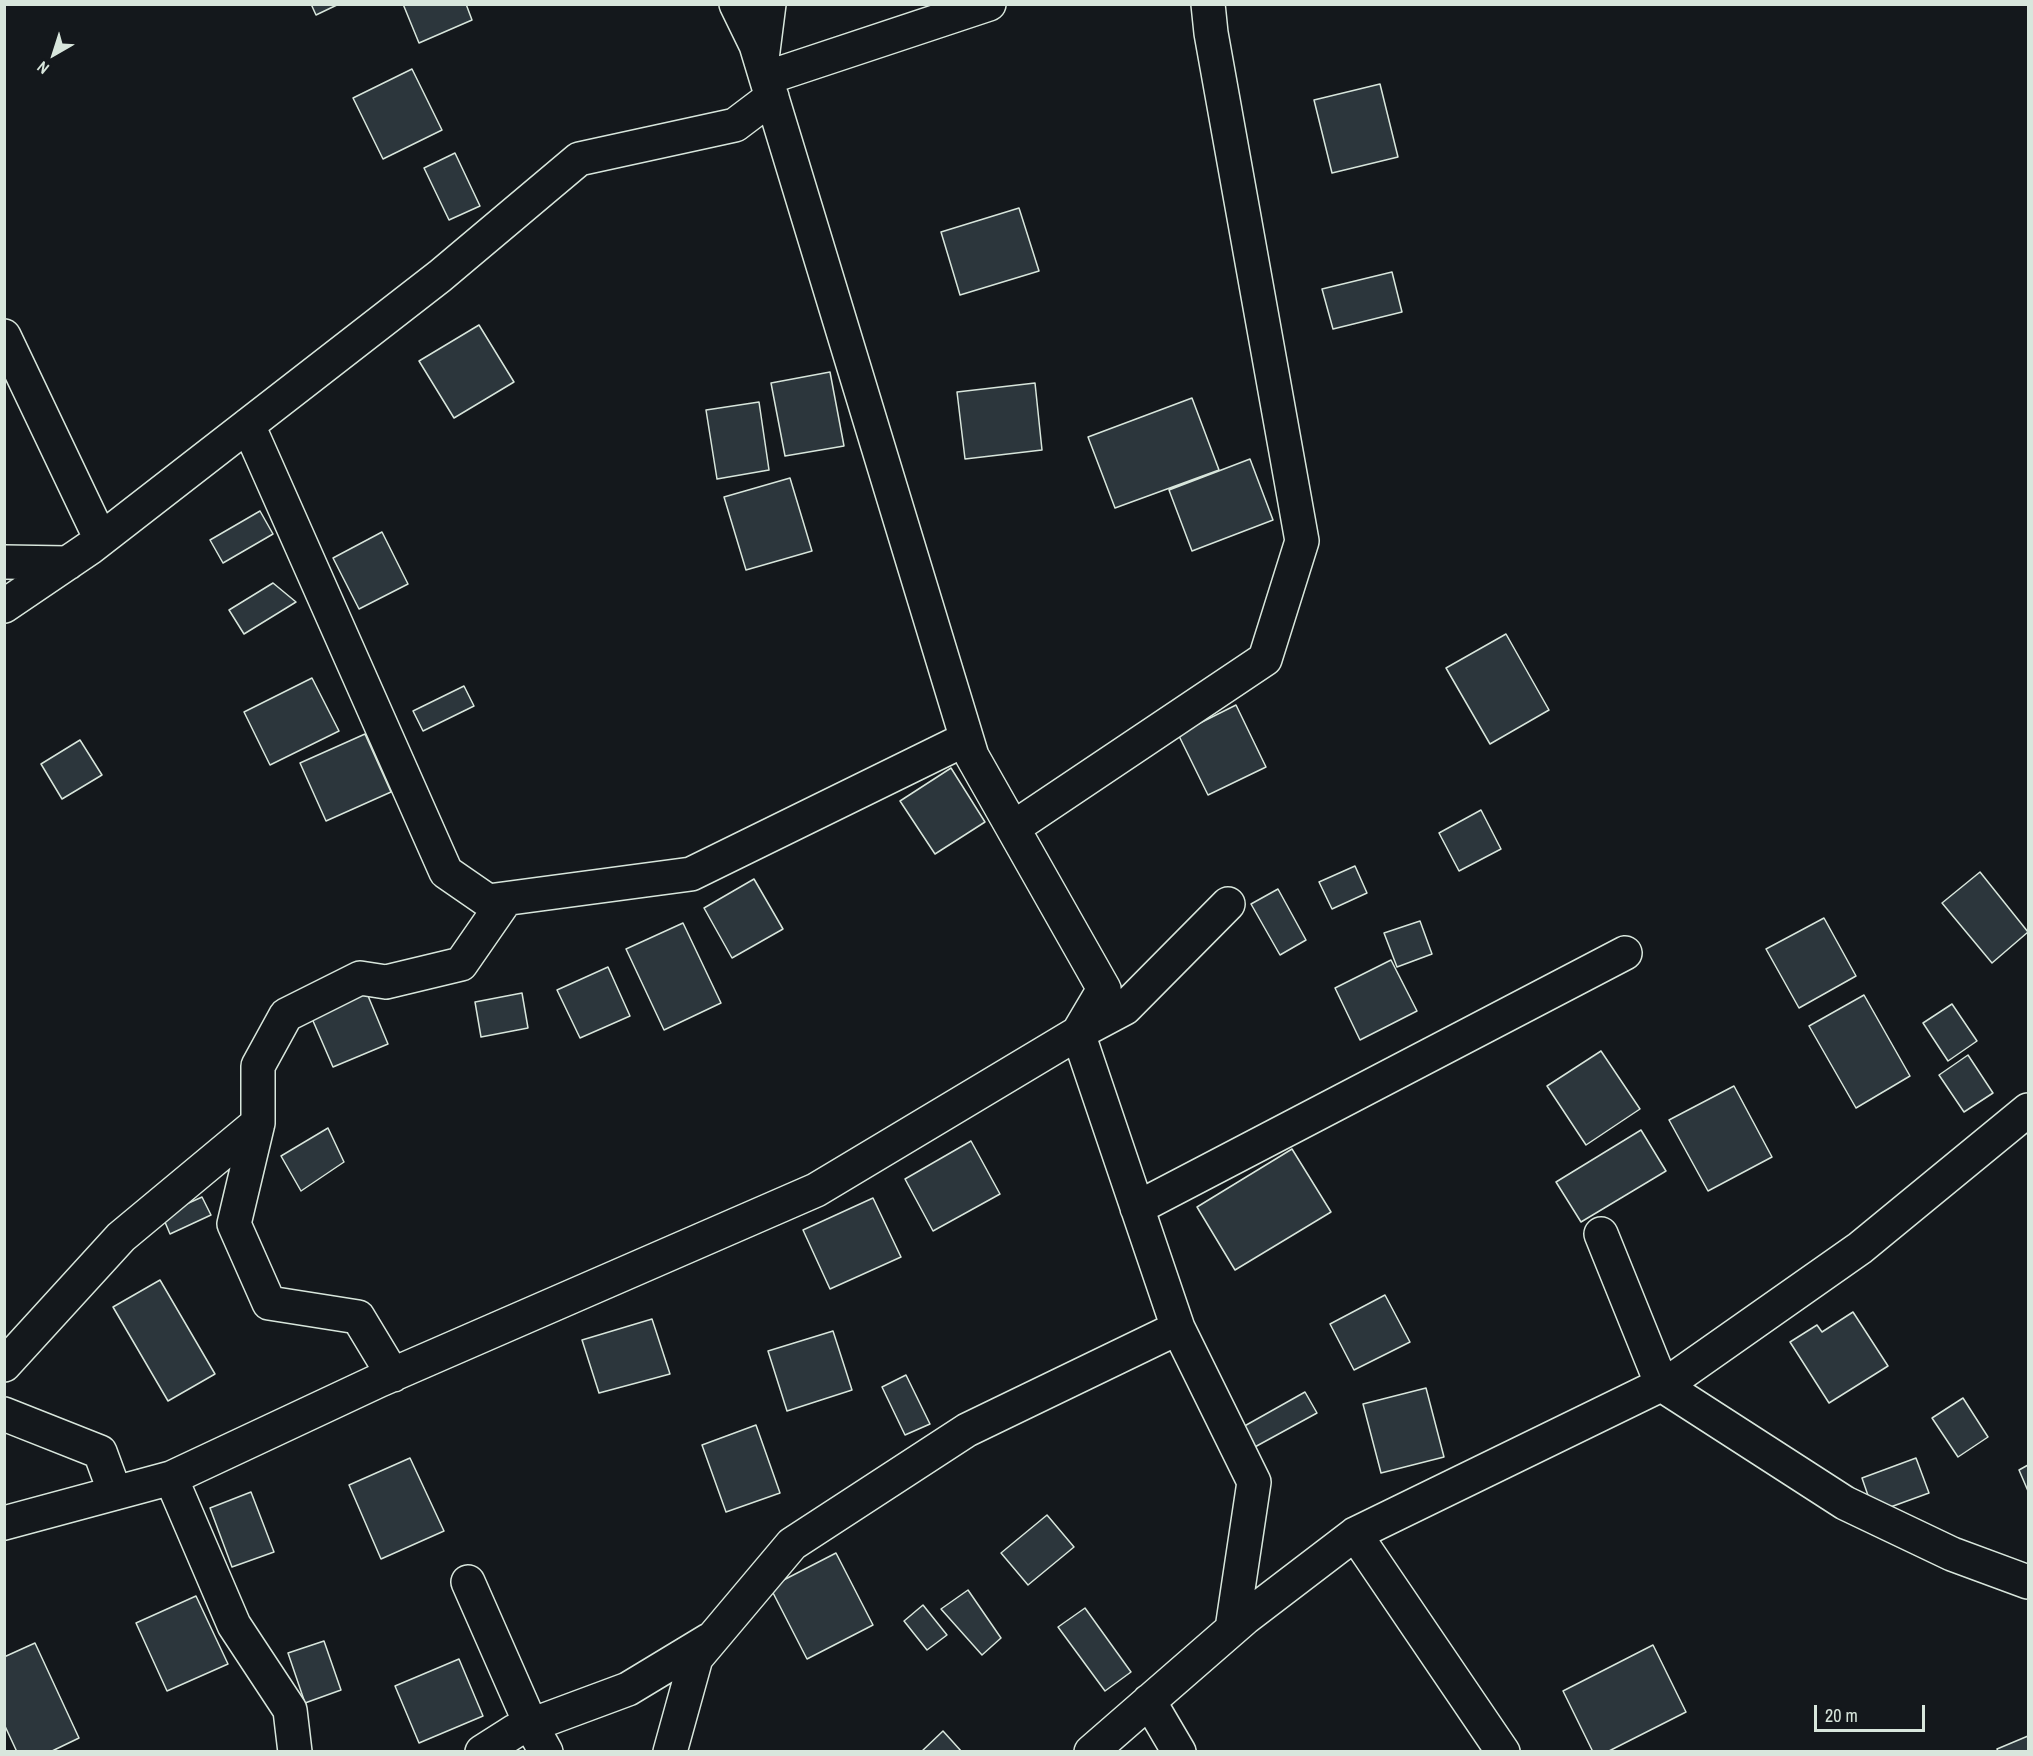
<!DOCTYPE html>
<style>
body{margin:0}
#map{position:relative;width:2033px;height:1756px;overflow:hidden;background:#14181c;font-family:"Archivo Narrow",sans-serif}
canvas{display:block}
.frame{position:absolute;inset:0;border:6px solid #d8e6dc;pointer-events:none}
.north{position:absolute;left:24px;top:24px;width:60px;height:60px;-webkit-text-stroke:4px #14181c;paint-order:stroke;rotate:219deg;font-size:16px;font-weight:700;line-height:24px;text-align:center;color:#d8e6dc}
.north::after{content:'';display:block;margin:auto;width:21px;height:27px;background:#d8e6dc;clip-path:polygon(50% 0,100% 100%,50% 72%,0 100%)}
.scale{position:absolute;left:1814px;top:1705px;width:111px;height:27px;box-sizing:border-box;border:3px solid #d8e6dc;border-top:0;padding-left:8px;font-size:18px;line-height:21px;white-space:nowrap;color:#d8e6dc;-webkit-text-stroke:4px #14181c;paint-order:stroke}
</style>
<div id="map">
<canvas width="2033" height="1756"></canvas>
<div class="frame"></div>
<div class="north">N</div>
<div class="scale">20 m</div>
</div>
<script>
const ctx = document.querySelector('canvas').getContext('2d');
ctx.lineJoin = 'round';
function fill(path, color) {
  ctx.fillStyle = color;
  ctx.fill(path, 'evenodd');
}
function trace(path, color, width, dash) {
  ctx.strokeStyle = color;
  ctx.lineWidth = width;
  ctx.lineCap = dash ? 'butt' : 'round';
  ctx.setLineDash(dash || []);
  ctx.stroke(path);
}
const building = new Path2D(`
 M311,4h28l-23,11z
 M403,4h63l6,16 -53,23z
 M412,69l30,61 -59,29 -30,-61z
 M1380,84l18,73 -66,16 -18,-73z
 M455,153l25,53 -31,14 -25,-52z
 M1019,208l20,63 -79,24 -19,-63z
 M1392,272l10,40 -69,17 -11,-40z
 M479,325l35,57 -60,36 -35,-57z
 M830,372l14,74 -59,10 -14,-73z
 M1035,383l7,67 -77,9 -8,-67z
 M1192,398l27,72 -104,38 -27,-71z
 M759,402l10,68 -52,9 -11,-69z
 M1250,459l23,61 -81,31 -23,-61z
 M790,478l22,73 -66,19 -22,-73z
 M260,511l13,23 -50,29 -13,-23z
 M382,532l26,52 -49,25 -26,-51z
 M273,583l23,19 -52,32 -15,-24z
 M1506,634l43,76 -59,34 -44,-76z
 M312,678l27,53 -69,34 -26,-53z
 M464,686l10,20 -51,25 -10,-20z
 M1236,705l30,62 -58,28 -30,-61z
 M365,734l26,58 -65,29 -26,-58z
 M80,740l22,35 -40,24 -21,-35z
 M951,768l34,54 -50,32 -35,-53z
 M1481,810l20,39 -42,22 -20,-38z
 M1355,866l12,27 -35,16 -13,-27z
 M1980,872l48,60 -36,31 -50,-60z
 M754,879l29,50 -51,29 -28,-50z
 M1278,889l28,51 -26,15 -29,-51z
 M1824,918l32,58 -57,32 -33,-59z
 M1420,921l12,33 -35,13 -13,-34z
 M683,923l38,80 -57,27 -38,-81z
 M1391,960l26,51 -57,29 -25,-52z
 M608,967l22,49 -50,22 -23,-48z
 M366,991l22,53 -55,23 -23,-53z
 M522,993l6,35 -47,9 -6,-35z
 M1864,995l46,81 -54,32 -47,-82z
 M1952,1004l25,37 -29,20 -25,-38z
 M1601,1051l39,58 -54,36 -39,-59z
 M1968,1055l25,38 -29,19 -25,-37z
 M1734,1086l38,71 -64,34 -39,-71z
 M328,1128l16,34 -43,29 -20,-35z
 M1641,1130l25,41 -85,51 -25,-40z
 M971,1141l29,53 -67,37 -28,-52z
 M1292,1149l39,63 -96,58 -38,-63z
 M202,1197l9,18 -41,19 -8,-19z
 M873,1198l28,59 -71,32 -27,-59z
 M160,1280l55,94 -47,27 -55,-94z
 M1385,1295l25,47 -56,28 -24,-46z
 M1853,1312l35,54 -59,37 -39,-61 27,-17 5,7z
 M652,1319l18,55 -71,19 -17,-53z
 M833,1331l19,59 -65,21 -19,-60z
 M906,1375l24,49 -25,11 -23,-48z
 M1426,1388l18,69 -63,16 -18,-69z
 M1305,1392l12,21 -64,35 -12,-20z
 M1963,1398l25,39 -30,20 -26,-39z
 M756,1425l24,68 -54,19 -24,-67z
 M410,1458l34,73 -63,28 -32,-74z
 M1916,1458l13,35 -55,20 -12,-35z
 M2028,1465v26l-9,-21z
 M251,1492l23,60 -42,15 -22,-59z
 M1047,1515l27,32 -46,38 -27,-32z
 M836,1553l37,72 -66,34 -37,-72z
 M968,1590l33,48 -19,17 -41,-46z
 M196,1596l32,68 -61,27 -31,-68z
 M923,1605l24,30 -20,15 -23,-29z
 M1085,1608l46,64 -26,19 -47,-64z
 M324,1641l17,49 -36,13 -17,-50z
 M35,1643l44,95 -29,14h-33l-13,-28v-67z
 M1653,1645l33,67 -79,40h-14l-30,-61z
 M459,1659l24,57 -64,27 -24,-57z
 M943,1731l19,21h-41z
 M2028,1736v16h-30l-1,-3z`);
const street = new Path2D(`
 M736,4l20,41 10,33 206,678 132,233 -26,44 100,295 76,154 -22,147
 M762,59l7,-55
 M766,78l223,-74
 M4,336l91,191
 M248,425l198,447 42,29 203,-27 275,-135
 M4,562l64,1
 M4,606l87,-59 349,-271 139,-117 156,-34 37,-28
 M1013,828l252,-169 37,-118 -91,-508 -3,-29
 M1137,1208l488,-255
 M1601,1234l61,151 183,118 107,51 76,28
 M4,1365l117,-128 137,-114
 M393,1375l-35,-58 -89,-14 -35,-79 24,-101v-57l28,-51 74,-37 26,4 75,-18 45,-65
 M4,1414l96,38 15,41
 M171,1478l63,147 56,85 5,42
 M4,1523l167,-45 209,-98 436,-190 262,-157 47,-25 103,-104
 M1355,1534l148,218
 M468,1582l63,143 15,27
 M1149,1701l30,51
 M482,1752l33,-21 113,-42 81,-49
 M670,1752l26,-94 96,-114 175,-114 211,-102
 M1091,1752l154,-134 110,-84 320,-156 185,-130 168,-138`);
fill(building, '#2c363c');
trace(building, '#d8e6dc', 1.5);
trace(street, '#d8e6dc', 36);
trace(street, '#14181c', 33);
</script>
